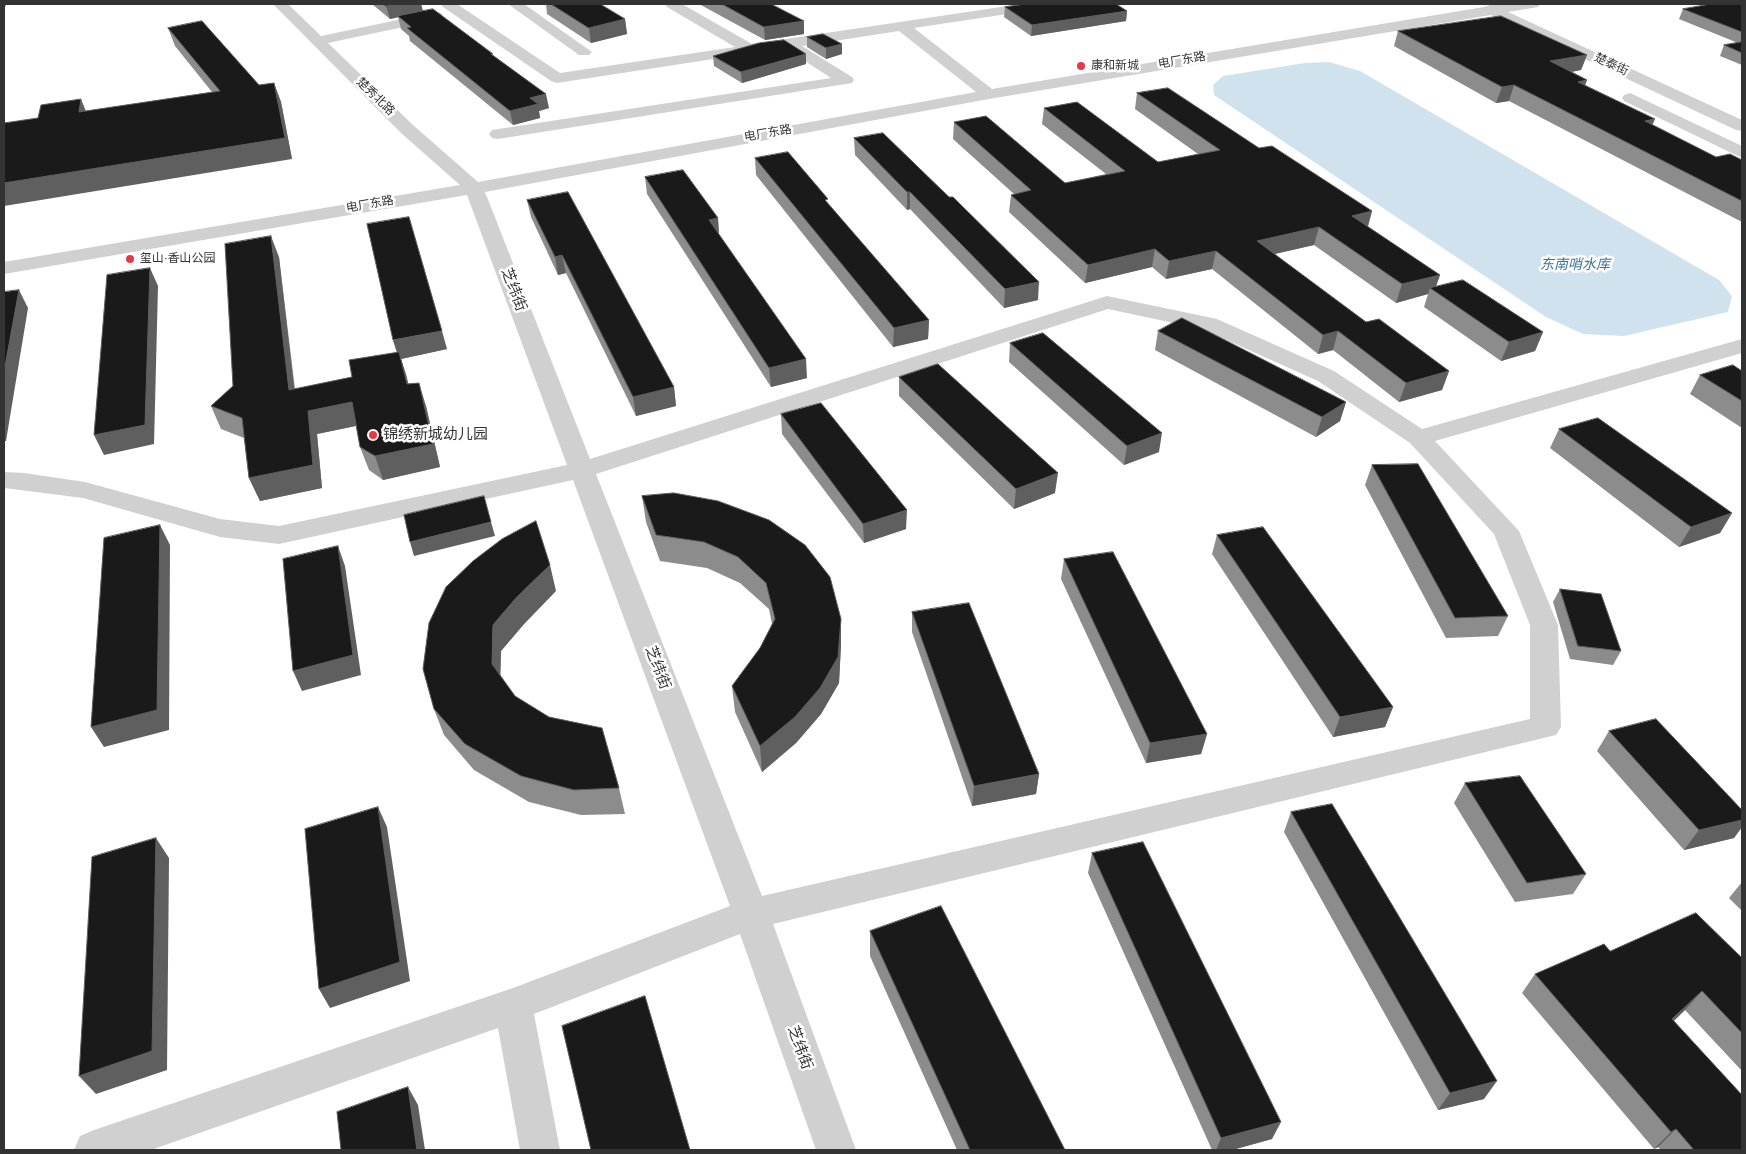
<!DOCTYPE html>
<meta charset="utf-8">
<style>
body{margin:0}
#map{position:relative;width:1746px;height:1154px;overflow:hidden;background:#fff;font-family:Jost,sans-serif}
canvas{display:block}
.frame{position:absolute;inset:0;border:5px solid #333;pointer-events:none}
</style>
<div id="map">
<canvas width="1746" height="1154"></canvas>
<div class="frame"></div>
</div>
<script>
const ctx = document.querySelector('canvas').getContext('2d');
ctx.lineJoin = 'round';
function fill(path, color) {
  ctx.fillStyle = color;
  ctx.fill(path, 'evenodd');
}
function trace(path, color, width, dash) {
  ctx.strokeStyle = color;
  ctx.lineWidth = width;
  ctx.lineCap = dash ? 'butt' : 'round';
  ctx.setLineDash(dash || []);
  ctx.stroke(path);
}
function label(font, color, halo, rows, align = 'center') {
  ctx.font = font + ' Jost,"Noto Sans SC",sans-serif';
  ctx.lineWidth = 5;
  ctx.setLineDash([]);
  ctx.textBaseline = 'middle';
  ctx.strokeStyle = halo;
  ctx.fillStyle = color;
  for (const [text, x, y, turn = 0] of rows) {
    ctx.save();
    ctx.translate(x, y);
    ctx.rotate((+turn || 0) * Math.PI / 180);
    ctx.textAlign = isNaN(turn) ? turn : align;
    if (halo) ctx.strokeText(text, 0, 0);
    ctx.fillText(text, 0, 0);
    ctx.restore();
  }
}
const water = new Path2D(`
 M1329,62l31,9 359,209 13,16 -4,16 -104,24 -41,-2 -37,-17 -332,-222 -1,-10 10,-9 82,-13z`);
const minor = new Path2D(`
 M273,4h15l33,32 115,-24 5,1 2,3 -2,3 -113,24 85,82 65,57 498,-90 -77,-61 -97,15 50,31 2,3 -2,3 -354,56 -6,-1 -3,-4 3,-4 339,-52 -46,-30 -228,35 -6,-2 -108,-74 -2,-3h16l103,69 175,-26 -68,-40 -2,-3h17l70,40 269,-40h33l-2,3 -5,1 -133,20 78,61 492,-82 6,-2 50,-1 -2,3 -30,5 234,108v11l-6,-1 -245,-115 -502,84 -504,93 105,267 517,-163 110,23 117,52 88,58 320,-90v14l-307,88 84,90 39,94 3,102 -5,8 -783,189 83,226h-40l-76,-216 -206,80 26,136h-40l-22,-122 -347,122h-77l6,-14 14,-6 419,-142 217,-82 -157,-426 -294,64 -59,-7 -137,-39 -79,-10v-16l20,1 61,9 135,37 59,7 288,-61 -100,-270 -463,79v-12l456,-77 -59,-52zM1108,309l94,20 116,52 92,62 84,91 36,91v94l-768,177 -166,-422z
 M508,4h16l68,48 -3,3h-10z
 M1630,93l112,53v12l-118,-57 -2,-3 2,-3z`);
const wall = new Path2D(`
 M372,4h49l2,7 70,45 56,52 -10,3 1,7 -27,7 -103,-84 -1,-5 -8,-7 -3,-12 -8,2z
 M546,4h54l25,15 2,15 -36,9 -44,-29z
 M699,4h72l33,30 -39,6z
 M1742,4v61l-22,-9 4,-11 14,-2 -59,-24 4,-10z
 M1005,7l122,4 -1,10 -95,15 -27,-19z
 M168,28l91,57 15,-2 7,19 11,57 -206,-48 126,-19 -37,-46z
 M1398,31l189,24 -6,15 -10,2 16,8 -2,5 68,40 63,32 26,3v62l-233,-121 -13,2 -102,-57z
 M807,37l35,17 -16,5 -19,-12z
 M713,56l93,8 -64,19 -28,-17z
 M1137,93l122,55 113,63 -4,16 72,48 -4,12 107,45 -8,19 -34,10 -77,-54 4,-13 -32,9 -82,-58 -40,9 92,68 83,49 -7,19 -43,12 -66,-52 -15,4 -106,-85 -46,10 -14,-12 -67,16 -76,-71 2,-17 3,-1 -61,-55 1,-17 111,61 41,-9 -64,-50 2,-16 114,54 40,-8 -63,-45z
 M854,138l184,162 -34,8 -94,-99 -3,1 -52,-55z
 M755,158l174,162 -1,19 -35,8 -137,-172z
 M645,177l73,41 1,17 88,143 -36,9 -124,-193z
 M527,200l147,187 2,19 -40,10 -70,-143 -8,2 -27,-58z
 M279,257l16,132 57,-12 45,-25 -4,-12 54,9 -46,10 7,25 18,22 14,61 -57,13 -14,-10 -9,-23 -4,-21 -39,8 5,54 -62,13 -11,-23 -5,-40 -23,-9 -10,-23 22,-20z
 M1158,331l188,71 -6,19 -24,16 -161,-87z
 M1010,343l149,109 -35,13 -115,-103z
 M1742,371v57l-52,-34 10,-19z
 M899,377l156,116 -41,16 -115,-113z
 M781,414l125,115 -42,14 -82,-109z
 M1559,429l173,84 -12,20 -41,14 -129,-99z
 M1372,465l136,151 -10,20 -52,2 -81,-153z
 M674,493l167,152 -2,38 -18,31 -25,29 -34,29 -27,-60 -3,-26 28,-38 12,-24 -3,-15 -29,-26 -33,-15 -47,-7 -14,-39 -4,-26z
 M1217,535l176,172 -8,20 -52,10 -121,-183z
 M1064,559l143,175 -6,20 -55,9 -85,-184z
 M1560,589l61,62 -8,14 -43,-6 -17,-57z
 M556,591l-32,33 -23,27 -1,25 15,20 104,92 6,26 -44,1 -52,-13 -55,-32 -30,-35 -10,-26z
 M912,612l127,162 -3,20 -64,12 -60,-174z
 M1609,731l133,79v17l-8,11 -50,12 -87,-99z
 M1465,783l121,91 -13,20 -58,8 -61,-99z
 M1291,812l193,287 -46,11 -154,-278z
 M1092,853l180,286 -40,11h-20l-124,-277z
 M1742,882v29l-13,-13z
 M870,931l195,219h-108l-87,-194z
 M1610,951l132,7v113l-57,-61 -11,11 68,129h-81l-3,-3 -4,2 -132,-156 13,-19z`);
const shadedWall = new Path2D(`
 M4,4h2l-2,7z
 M398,4h23l2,8 -33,7 -4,-13z
 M1127,11l-1,10 -95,15 1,-11z
 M625,19l2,15 -36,9 -2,-15z
 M804,21v13l-39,6 -1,-13z
 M842,44v10l-16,5v-11z
 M806,54v10l-64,19 -1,-11z
 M1587,55l-6,15 -36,7 5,-16z
 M1587,80l-6,16 -3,-14z
 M274,83l7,19 11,57 -288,47v-23z
 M1514,85l-5,16 -13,2 6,-16z
 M546,94l3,14 -10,3 1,7 -27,7 -3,-14 20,-13z
 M81,99l8,20 -10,-7z
 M1655,119l-7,16 -3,-14z
 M907,192h3v17l-3,1z
 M1372,211l-5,18 -15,-13z
 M718,218l1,18 -10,-16z
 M1319,227l-5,18 -61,14 4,-18z
 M271,236l8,21 18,156 -8,-23z
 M1155,249l-3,18 -67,16 3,-18z
 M1216,251l-4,18 -46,10 3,-18z
 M562,255l4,18 -8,2 -3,-18z
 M150,268l8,18 -4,158 -50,11 -10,-20z
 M1440,275l-6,16 -4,-3 -2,6 -32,9 6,-19z
 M1039,282l-1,18 -34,8 1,-19z
 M19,290l9,18 -22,133h-2v-69z
 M929,320l-1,19 -35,8 1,-19z
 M442,331l5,18 -46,10 5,15 8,33 -21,-67z
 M1338,331l-5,19 -15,4 5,-19z
 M1543,332l-8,19 -34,10 8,-19z
 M806,359l1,19 -36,9 -2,-19z
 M1449,371l-7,19 -43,12 7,-19z
 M419,383l7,23 14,61 -57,13 -8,-24z
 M674,387l2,19 -40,10 -3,-19z
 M352,402l8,23 -43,9 5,54 -62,13 -11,-23 59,-67z
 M1346,402l-6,19 -24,16 6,-20z
 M1162,433l-3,19 -35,13 3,-19z
 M1058,473l-3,20 -41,16 2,-20z
 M907,510l-1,19 -42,14 -1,-19z
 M1732,513l-12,20 -41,14 12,-20z
 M491,522l4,14 -81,20 -4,-14z
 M160,525l10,20 -1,185 -65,17 -13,-20z
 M338,546l7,20 16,109 -59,16 -9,-20z
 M550,565l6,26 -32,33 -23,27 -1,39 -8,-26 1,-39 23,-27z
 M841,619v26l-2,38 -18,31 -25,29 -34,29 -2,-26z
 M1393,707l-8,20 -52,10 7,-20z
 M1207,734l-6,20 -55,9 4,-20z
 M1039,774l-3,20 -64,12 2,-20z
 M378,807l9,20 23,154 -80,27 -11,-19z
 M1742,820v7l-8,11 -50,12 15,-20z
 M156,838l13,20 -2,212 -71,24 -17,-18z
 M1702,991l-17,19 -29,27 16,-18z
 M1497,1081l-13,18 -46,11 12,-17z
 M408,1087l10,18 7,45h-8z
 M1281,1122l-9,17 -40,11h-16l5,-12z
 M1676,1129l-18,18 -4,2 17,-17z`);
const building = new Path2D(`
 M383,4h15l-12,2z
 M551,4h49l25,15 -36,9z
 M722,4h49l33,17 -40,6z
 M1026,4h90l11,7 -95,14 -27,-18z
 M1711,4h31v28l-59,-23z
 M433,9l60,45h-2l55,40 -16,4 8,6 -28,7 -103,-83 4,-1 -13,-11z
 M1501,16l86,39 -37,6 37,19 -9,2 77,37 -10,2 71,36 14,-3 12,6v41l-228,-116 -12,2 -104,-56z
 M202,21l57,64 15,-2 11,55 -281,45v-60l34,-5 3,-13 40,-6 -2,13 141,-21 -52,-63z
 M823,34l19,10 -16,4 -19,-11z
 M784,40l22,14 -65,18 -28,-16 46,-13z
 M1742,42v11l-18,-8z
 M1168,88l91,60 13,-2 100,65 -20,5 88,59 -38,9 -83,-57 -62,14 109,81 13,-3 70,52 -43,12 -68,-52 -15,4 -107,-84 -47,10 -14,-12 -67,16 -77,-70 20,-5 -77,-68 32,-6 79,67 60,-12 -81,-63 33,-6 81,60 62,-12 -83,-57z
 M883,133l66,64h4l86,85 -34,7 -95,-97h-3l-53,-54z
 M788,152l40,47 -3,1 104,120 -35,8 -139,-170z
 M683,170l35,48 -9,2 97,139 -37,9 -124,-191z
 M568,192l106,195 -41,10 -71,-142 -7,2 -28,-57z
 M409,217l33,114 -49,9 -26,-116z
 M271,236l18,154 63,-13 -3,-17 50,-8 8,32 12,-1 14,61 -58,12 -15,-9 -8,-45 -44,9 5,54 -64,13 -7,-60 -31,-12 22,-20 -8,-142z
 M150,268l-5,157 -51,10 13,-160z
 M1463,280l80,52 -34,10 -79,-54z
 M19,290l-15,82v-80z
 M1182,318l164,84 -24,15 -164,-86z
 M1043,333l119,100 -35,13 -117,-103z
 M938,364l120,109 -42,16 -117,-112z
 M1733,365l9,6v30l-42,-26z
 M821,403l86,107 -44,14 -82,-110z
 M1598,418l134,95 -41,14 -132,-98z
 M1418,464l90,152 -53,2 -83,-153z
 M674,493l44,8 51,19 36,25 25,32 11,42 -3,38 -18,31 -25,29 -35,29 -28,-60 28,-38 15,-29 -9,-36 -28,-26 -34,-15 -48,-7 -14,-39z
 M484,496l7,26 -81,20 -6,-27z
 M536,521l14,44 -34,33 -23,27 -1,39 23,32 34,21 53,11 17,60 -45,2 -53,-14 -56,-32 -31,-35 -11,-40 6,-46 17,-36 27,-26 29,-22z
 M160,525l-3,185 -66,17 13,-189z
 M1263,527l130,180 -53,10 -123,-182z
 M338,546l15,109 -60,16 -10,-112z
 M1113,552l94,182 -57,9 -86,-184z
 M1560,589l41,5 20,57 -43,-5z
 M969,603l70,171 -65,12 -62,-174z
 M1656,719l86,91v10l-43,10 -90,-99z
 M1520,776l66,98 -59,9 -62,-100z
 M1332,804l165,277 -47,12 -159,-281z
 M378,807l22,155 -81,27 -14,-160z
 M156,838l-4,213 -73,25 13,-219z
 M1143,842l138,280 -60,16 -129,-285z
 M941,906l124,244h-95l-100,-219z
 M1696,913l46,45v75l-40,-42 -30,28 70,76v55h-48l-18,-21 -5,3 -136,-158 69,-30 6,7z
 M645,996l45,154h-99l-29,-124z
 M408,1087l9,63h-76l-4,-38z`);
const markers = [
 [1081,66,5,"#e63946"],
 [130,259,5,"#e63946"],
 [373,435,5,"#e63946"]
];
const farStreetnames = [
 ["电厂东路",1182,61,-10],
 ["楚泰街",1611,65,25],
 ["楚秀北路",375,97,44],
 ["电厂东路",768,134,-10],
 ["电厂东路",370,205,-10]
];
const farPoinames = [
 ["康和新城",1091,66],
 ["玺山·香山公园",140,259]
];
const farWaternames = [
 ["东南哨水库",1575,266]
];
const streetNames = [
 ["芝纬街",513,290,69],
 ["芝纬街",657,668,69],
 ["芝纬街",799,1048,70]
];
const poiNames = [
 ["锦绣新城幼儿园",383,435]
];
fill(water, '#cfe2ee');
fill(minor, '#d0d0d0');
fill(wall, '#8c8c8c');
fill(shadedWall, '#5f5f5f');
fill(building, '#1a1a1a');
trace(building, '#5f5f5f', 1);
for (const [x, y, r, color] of markers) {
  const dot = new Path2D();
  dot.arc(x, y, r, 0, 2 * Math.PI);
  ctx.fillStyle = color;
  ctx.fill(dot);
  trace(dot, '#fff', 2);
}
label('12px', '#333', '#fff', farStreetnames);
label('12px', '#333', '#fff', farPoinames, 'left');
label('italic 14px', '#3f7597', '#fff', farWaternames);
label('15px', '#333', '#fff', streetNames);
label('15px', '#333', '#fff', poiNames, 'left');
</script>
